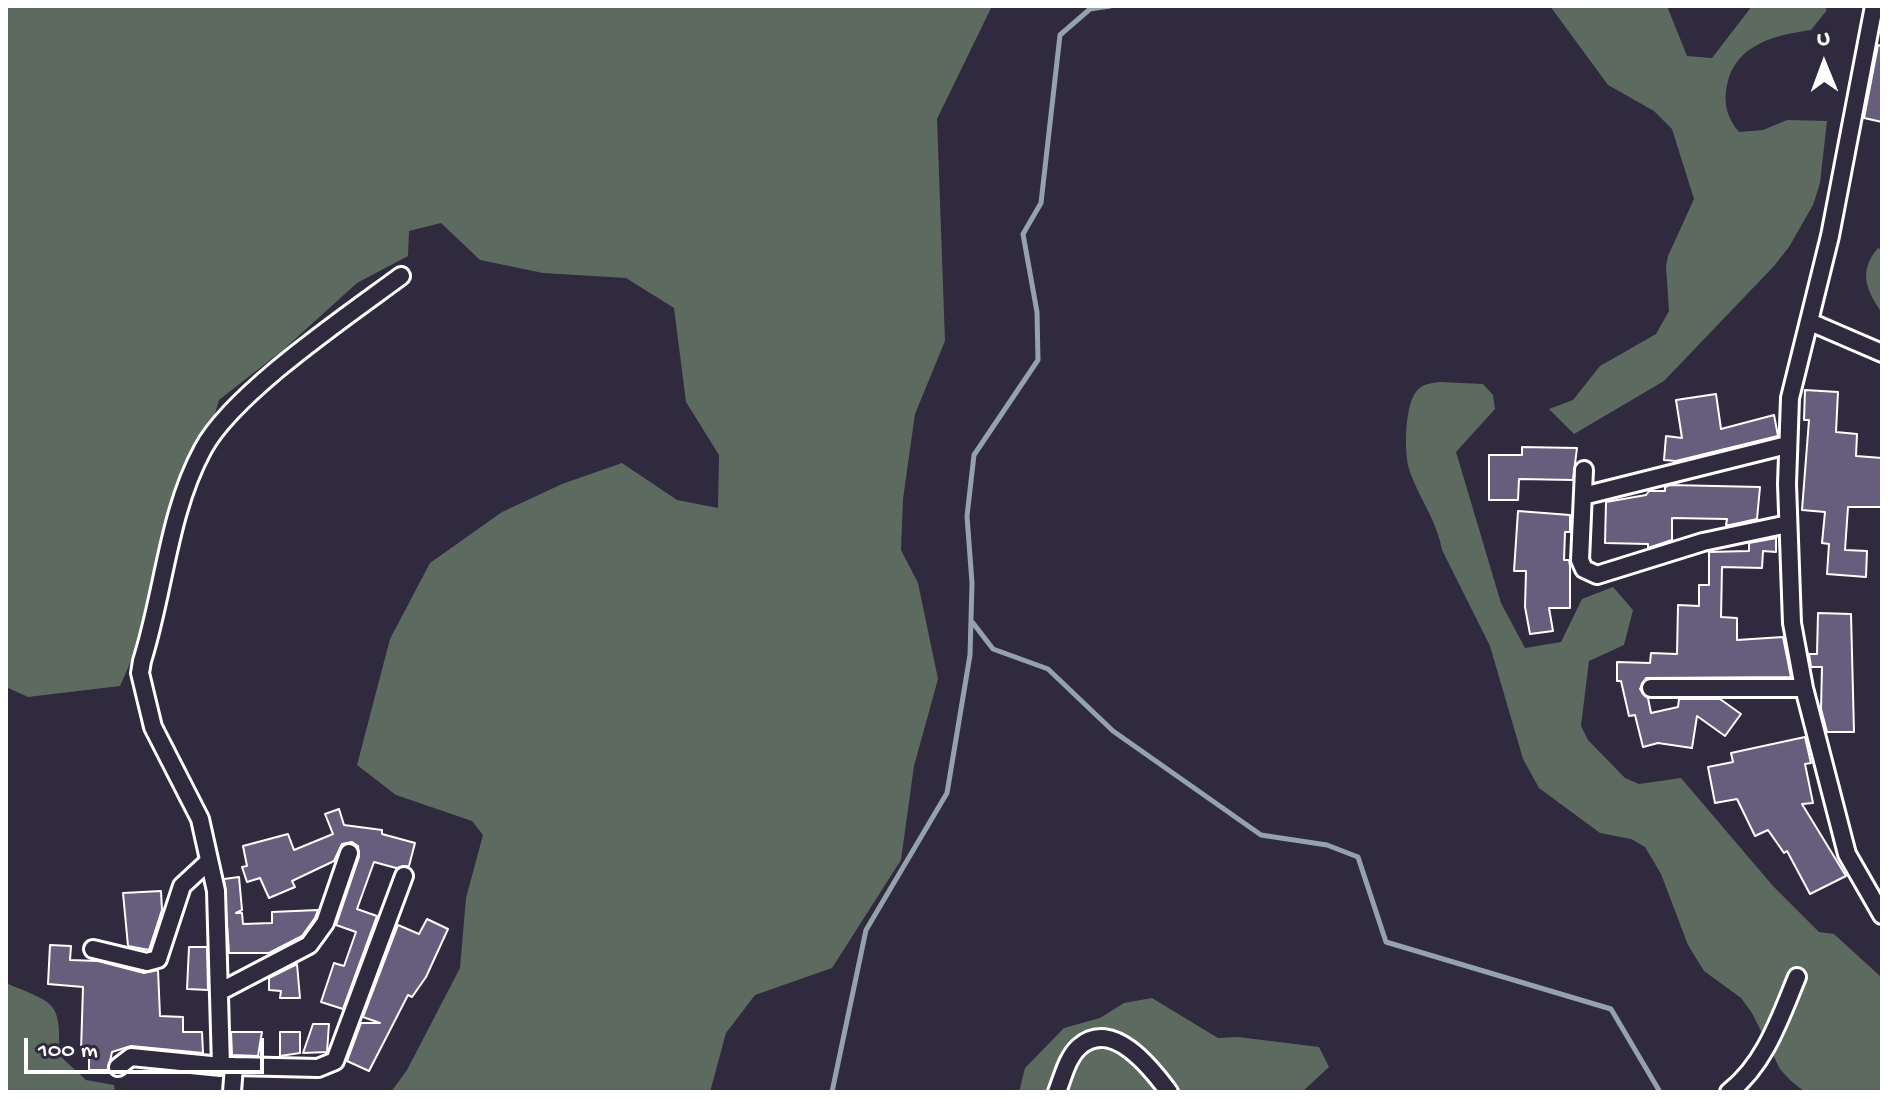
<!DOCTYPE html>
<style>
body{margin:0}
#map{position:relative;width:1888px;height:1098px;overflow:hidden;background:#2f2a3d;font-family:"Gochi Hand",sans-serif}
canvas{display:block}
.frame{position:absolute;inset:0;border:8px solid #fff;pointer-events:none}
.north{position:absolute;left:1784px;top:24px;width:80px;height:80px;-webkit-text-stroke:6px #2f2a3d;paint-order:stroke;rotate:359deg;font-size:22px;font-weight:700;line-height:32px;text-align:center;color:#fff}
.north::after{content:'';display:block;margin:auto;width:28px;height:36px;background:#fff;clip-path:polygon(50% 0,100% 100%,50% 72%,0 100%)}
.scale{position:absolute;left:24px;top:1038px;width:240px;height:36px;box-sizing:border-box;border:4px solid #fff;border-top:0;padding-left:10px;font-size:24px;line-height:28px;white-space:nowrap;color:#fff;-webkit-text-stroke:6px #2f2a3d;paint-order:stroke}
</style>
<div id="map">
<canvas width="1888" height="1098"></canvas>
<div class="frame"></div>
<div class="north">U</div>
<div class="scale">100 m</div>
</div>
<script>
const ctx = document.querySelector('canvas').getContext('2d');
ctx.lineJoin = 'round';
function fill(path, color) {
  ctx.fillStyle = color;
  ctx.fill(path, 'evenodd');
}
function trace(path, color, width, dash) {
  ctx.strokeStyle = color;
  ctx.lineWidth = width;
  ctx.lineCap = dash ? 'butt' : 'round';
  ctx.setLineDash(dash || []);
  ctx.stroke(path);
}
const green = new Path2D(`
 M6,6h986l-55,113 8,222 -30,73 -12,85 -2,51 17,33 20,96 -24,87 -13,94 -69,108 -77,27 -29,38 -16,59h-319l16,-22 53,-102 6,-70 17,-63 -11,-14 -76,-26 -39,-30 33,-126 40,-76 72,-51 60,-28 60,-21 55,37 41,8 1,-53 -33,-53 -12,-94 -48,-30 -83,-5 -63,-13 -39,-37 -32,8 -1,25 -51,27 -74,67 -64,50 -52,180 -47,106 -92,11 -22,-10z
 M1550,6h117l20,50 25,2 40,-52h72l3,4 -16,20c-37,5 -76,15 -84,55 -4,18 0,33 12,47l24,-2 24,-10 40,1 -7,62 -7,22 -24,42 -15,19 -110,115 -90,53 -25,-25 24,-9 27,-34 56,-32 13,-23 -3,-45 2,-10 26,-57 -22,-70 -18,-18 -46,-26z
 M1878,248l4,2v63c-16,-23 -24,-42 -4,-65z
 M1440,382l43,2 10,11 2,14 -39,43 45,151 24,45 36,-6 21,-43 31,-12 20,23 -9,35 -35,16 -8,65 7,14 37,38 14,6 42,-6 92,108 46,46 15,2 47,43 1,115h-77l-15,-12 -10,-11 -28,-56 -11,-15 -37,-27 -16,-26 -27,-71 -16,-27 -14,-8 -31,-6 -61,-45 -16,-29 -33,-113 -48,-96c-5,-30 -24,-53 -33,-81 -5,-17 -4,-58 5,-74 6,-11 16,-12 26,-13z
 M6,983c49,21 55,17 53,72l27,25 28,5 1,7h-109z
 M1152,998l66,40 20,-1 81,10 10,20 -27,25h-283l6,-24 39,-40 36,-10 24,-15z`);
const stream = new Path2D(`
 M973,623l20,26 55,20 65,62 148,104 66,10 31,12 28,85 225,67 49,83
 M832,1092l34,-162 81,-137 23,-138 2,-72 -5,-67 7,-61 64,-95 -1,-48 -14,-78 18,-31 19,-168 30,-26 20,-3`);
const building = new Path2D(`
 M1878,45l4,1v76l-18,-4z
 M1805,390l33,2 -2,40 21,2 -1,22 26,2v49h-34l-3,43 22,1 -1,26 -39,-3 2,-30 -7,-1 3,-31 -23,-2 7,-90h-5z
 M1716,394l5,35 53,-14 4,21 -102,25 -12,-1 2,-24 16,2 -6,-38z
 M1522,447l55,1 -4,32 -54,-1 -1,21h-29v-45h33z
 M1670,485l90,2 -3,32 -27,6h-4l1,-6 -55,-1v22l-24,8v-4l-43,-1 1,-41 40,-7 3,-4h16v-4z
 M1518,511l52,4v17h-5l-1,28h5l1,6v42h-21l4,23 -23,3 -5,-27 1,-36h-12z
 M1776,538v14l-13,-1 -1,17 -40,-1 -1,50 16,1v22l46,-3 8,40 -145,1 -6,11 8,9 3,15 27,-6 1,-8h41l21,15 -16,22 -28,-20 -5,32 -34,-5 -15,4 -8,-32 -6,1 -8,-35h-4v-19l33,1 1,-10 26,1 1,-49 21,1v-21h10v-33l40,-1v-8z
 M1818,613l33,1 3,118h-27l-6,-23 1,-42h-11l-2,-13h8z
 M1805,737l6,26 -6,1 8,39 -11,1 44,72 -36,18 -23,-43 -3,2 -16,-23 -13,6 -18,-37 -22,4 -7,-36 25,-5 -2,-9z
 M339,809l5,16 38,5v4l33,9 -6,23 -13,2 -22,-6 -17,47 20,7 -34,93 -22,-7 13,-39 10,3 12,-34 -20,-7 23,-68 -1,-11 -6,-4 -10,2 -8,17 -42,20 3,6 -26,11 -9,-20 -13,4 -5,-15 5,-1 -4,-20 45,-12 6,16 39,-16 -8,-20z
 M239,877l3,33 -6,3h6l1,11 29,-1v-11l46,-2 -3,8 -13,18 -33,17h-40l-5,-74z
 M161,891l1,19 -13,40 -21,-4 -5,-53z
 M427,919l21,10 -22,48 -14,20 -4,-2 -39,76 -22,-10 14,-38h19l-17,-6 35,-92 21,9z
 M50,945l21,1 -1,14 28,1 46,12 14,-3 2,46 23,1v15h19l1,21 -72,-7 -19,6 -4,18h-19v-18l-8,-1 2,-64 -35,-3z
 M189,947h18l1,43 -21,-1z
 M297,964l3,34h-20l1,-7 -12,-1v-12z
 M313,1024h16l-2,28 -24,1z
 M231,1032h31l-4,24 -26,-1z
 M280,1032h20v21l-20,3z`);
const minor = new Path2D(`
 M1874,6l-44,230 -40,162 -3,86 5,139 12,65 43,166 35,61
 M1810,322l72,31
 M1584,470l-4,90 4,9 13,6 106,-33 85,-18
 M1583,496l204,-51
 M1651,688h153
 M93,949l54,13 11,-3 24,-73 27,-25
 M221,991l88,-46 16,-22 24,-70
 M234,1066l84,2 17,-7 69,-185
 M118,1067l13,-10 90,9
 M232,1092l2,-26h-13l-5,-175 -16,-72 -47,-92 -13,-54 2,-12c22,-69 26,-148 61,-212 30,-56 144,-133 198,-173
 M1057,1092c6,-15 10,-34 22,-45 33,-30 73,22 90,45
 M1729,1092c36,-28 51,-74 68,-115`);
fill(green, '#5d6a60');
trace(stream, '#94a2ad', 5);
fill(building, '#665e7c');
trace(building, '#fff', 2);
trace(minor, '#fff', 22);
trace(minor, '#2f2a3d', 16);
</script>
